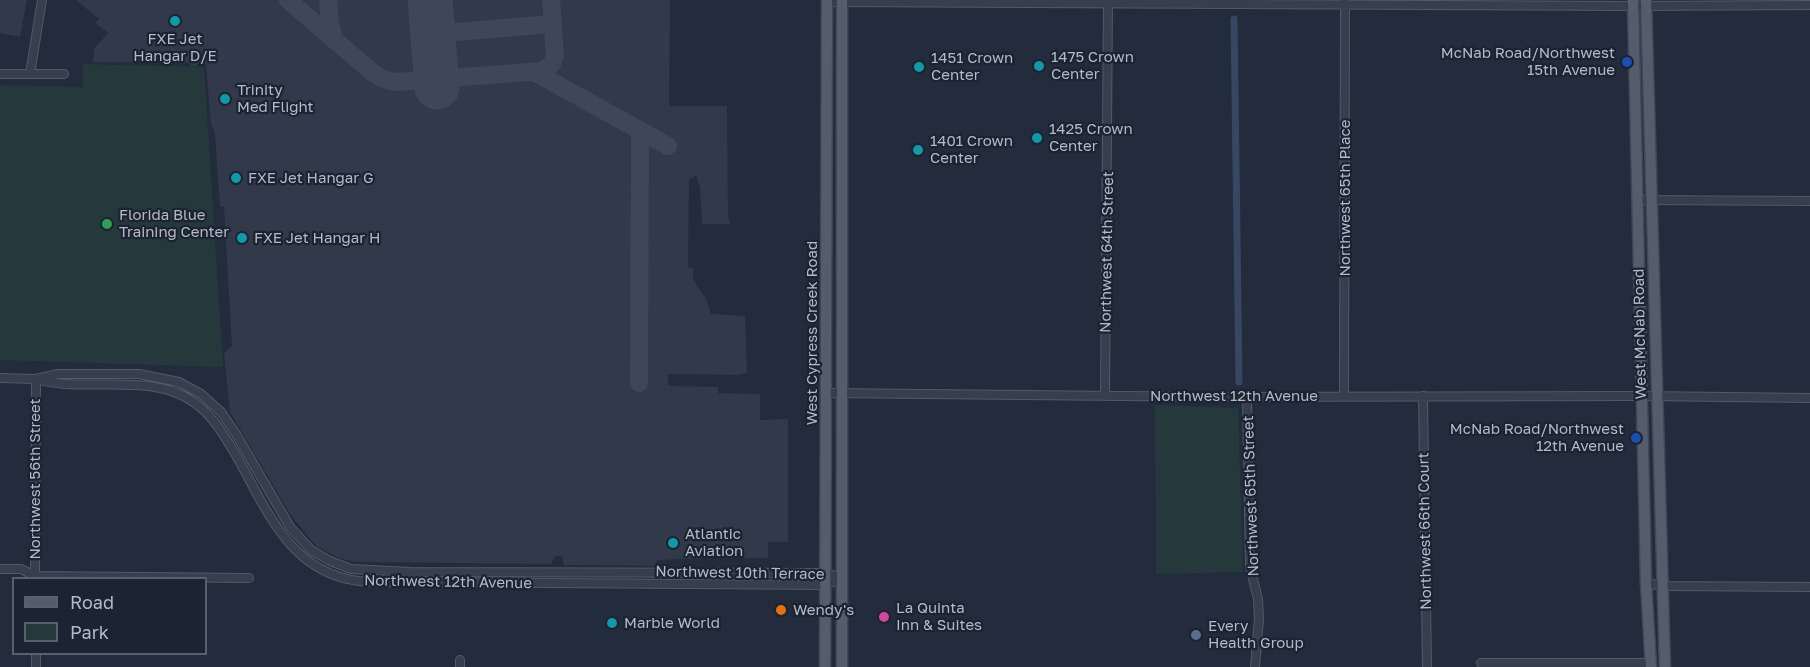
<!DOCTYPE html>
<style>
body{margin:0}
#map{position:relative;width:1810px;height:667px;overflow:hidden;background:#232c3c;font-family:"Golos Text",sans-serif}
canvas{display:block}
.legend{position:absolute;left:12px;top:577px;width:195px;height:78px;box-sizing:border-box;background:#1c2331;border:2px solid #585f6d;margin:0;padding:8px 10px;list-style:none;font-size:18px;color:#b3b9c8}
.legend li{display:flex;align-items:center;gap:12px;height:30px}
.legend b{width:30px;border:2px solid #585f6d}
</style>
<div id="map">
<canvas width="1810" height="667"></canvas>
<ul class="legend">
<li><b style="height:8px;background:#555d6d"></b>Road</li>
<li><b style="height:16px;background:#25393d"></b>Park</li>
</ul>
</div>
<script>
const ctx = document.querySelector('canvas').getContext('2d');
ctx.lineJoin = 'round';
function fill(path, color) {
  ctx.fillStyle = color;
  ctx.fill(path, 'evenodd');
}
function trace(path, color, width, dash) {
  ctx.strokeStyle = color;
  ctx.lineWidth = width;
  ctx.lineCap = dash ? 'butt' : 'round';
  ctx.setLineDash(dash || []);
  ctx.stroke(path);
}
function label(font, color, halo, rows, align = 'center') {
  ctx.font = font + ' "Golos Text",sans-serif';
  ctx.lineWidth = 4.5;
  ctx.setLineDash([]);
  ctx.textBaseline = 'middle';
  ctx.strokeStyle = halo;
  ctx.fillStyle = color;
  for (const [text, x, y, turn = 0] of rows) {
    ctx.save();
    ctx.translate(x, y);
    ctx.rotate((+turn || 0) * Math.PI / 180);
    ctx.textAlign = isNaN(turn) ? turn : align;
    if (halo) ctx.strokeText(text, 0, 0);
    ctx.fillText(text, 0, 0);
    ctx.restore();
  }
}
const airport = new Path2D(`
 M0,0h27l-7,37 -20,-4z
 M76,0h594l-1,106h58l1,111 3,7h-29l-2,-37 -4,-12 -7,5 -1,87 5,1v11l13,20 5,15 34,2 2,57 -9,2 -70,-1v10l2,2 48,1v6l42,1v26l28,-1v123h-20v16h-47v-5h-10v5l-54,2 -3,6 -90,-1 -2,-9h-7l-4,8 -196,-2 -16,-4 -23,-12 -26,-32 -60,-102 -6,-59 8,-7 -8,-139 -4,-1 -5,-72 -4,-10 -5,-60 -9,-1v3h-6l-1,-3 -97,-1 1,-13 14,-16 -13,-10 4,-4z`);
const green = new Path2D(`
 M83,64l121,3 19,300 -223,-7v-275l83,2z
 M1155,405l83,3 5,164 -87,2z`);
const canal = new Path2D(`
 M1234,19l5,363`);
const taxiway = new Path2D(`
 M288,0l84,72 11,7 13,3 146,-11 10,-7 3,-9 -4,-55
 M328,0l2,24 5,17
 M433,34l119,-10
 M536,73l132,73
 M639,383l1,-253`);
const runway = new Path2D(`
 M430,0l7,87`);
const minor = new Path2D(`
 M827,2l806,4 177,-1
 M0,74h64
 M30,74l12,-74
 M1637,200l173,1
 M0,378l36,1 22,-5h81l40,8 22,12 20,18 15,22 54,93 21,23 19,11 21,8 59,3 416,1 16,5
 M39,380c51,13 111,-9 156,23 19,14 30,34 42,54 30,53 53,116 122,124 17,2 34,1 51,1l416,3 16,-7
 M826,393l395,4 421,-1 168,2
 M1105,396l3,-396
 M1344,396l1,-396
 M1423,396l4,271
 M1247,397l3,170 8,32 1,20 -4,48
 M0,569h21l14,7 214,2
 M35,578l1,-199
 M1646,583l16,3 148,1
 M36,654v13
 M1481,663h169
 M460,667v-7`);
const major = new Path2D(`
 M1633,0l13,583 5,84
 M1646,0l19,667
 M825,667l2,-667
 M842,667v-667`);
const markers = [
 [175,21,6,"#0f9aa8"],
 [1627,62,6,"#1a4fb4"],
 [1039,66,6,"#0f9aa8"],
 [919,67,6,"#0f9aa8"],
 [225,99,6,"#0f9aa8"],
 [1037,138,6,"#0f9aa8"],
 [918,150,6,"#0f9aa8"],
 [236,178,6,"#0f9aa8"],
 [107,224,6,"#2e9e5b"],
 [242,238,6,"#0f9aa8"],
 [1636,438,6,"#1a4fb4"],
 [673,543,6,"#0f9aa8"],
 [781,610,6,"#e8710a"],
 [884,617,6,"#d1479c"],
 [612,623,6,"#0f9aa8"],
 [1196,635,6,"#5c6f8a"]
];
const poiNames = [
 ["FXE Jet",175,39,"center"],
 ["Hangar D/E",175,56,"center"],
 ["McNab Road/Northwest",1615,53,"right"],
 ["15th Avenue",1615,70,"right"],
 ["1475 Crown",1051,57],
 ["Center",1051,74],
 ["1451 Crown",931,58],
 ["Center",931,75],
 ["Trinity",237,90],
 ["Med Flight",237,107],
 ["1425 Crown",1049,129],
 ["Center",1049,146],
 ["1401 Crown",930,141],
 ["Center",930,158],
 ["FXE Jet Hangar G",248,178],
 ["Florida Blue",119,215],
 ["Training Center",119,232],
 ["FXE Jet Hangar H",254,238],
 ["McNab Road/Northwest",1624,429,"right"],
 ["12th Avenue",1624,446,"right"],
 ["Atlantic",685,534],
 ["Aviation",685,551],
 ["La Quinta",896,608],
 ["Inn & Suites",896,625],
 ["Wendy's",793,610],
 ["Marble World",624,623],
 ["Every",1208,626],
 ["Health Group",1208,643]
];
const streetNames = [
 ["Northwest 65th Place",1345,198,-90],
 ["Northwest 64th Street",1107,252,-89],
 ["West Cypress Creek Road",812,333,-90],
 ["West McNab Road",1640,334,-91],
 ["Northwest 12th Avenue",1234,396],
 ["Northwest 56th Street",35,479,-90],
 ["Northwest 65th Street",1251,496,-92],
 ["Northwest 66th Court",1425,531,-91],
 ["Northwest 10th Terrace",740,573,1],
 ["Northwest 12th Avenue",448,582,1]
];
fill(airport, '#31394a');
fill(green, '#25393d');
trace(canal, '#374663', 7);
trace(taxiway, '#3e4758', 18);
trace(runway, '#3e4758', 45);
trace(minor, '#525967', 10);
trace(major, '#404755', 13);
trace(minor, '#373e4d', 8);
trace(major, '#555d6d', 10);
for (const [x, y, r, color] of markers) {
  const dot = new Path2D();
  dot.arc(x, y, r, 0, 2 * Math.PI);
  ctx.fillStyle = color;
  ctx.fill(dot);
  trace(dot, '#1c2331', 2);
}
label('15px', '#b3b9c8', '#1c2331', poiNames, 'left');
label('15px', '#b3b9c8', '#1c2331', streetNames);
</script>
